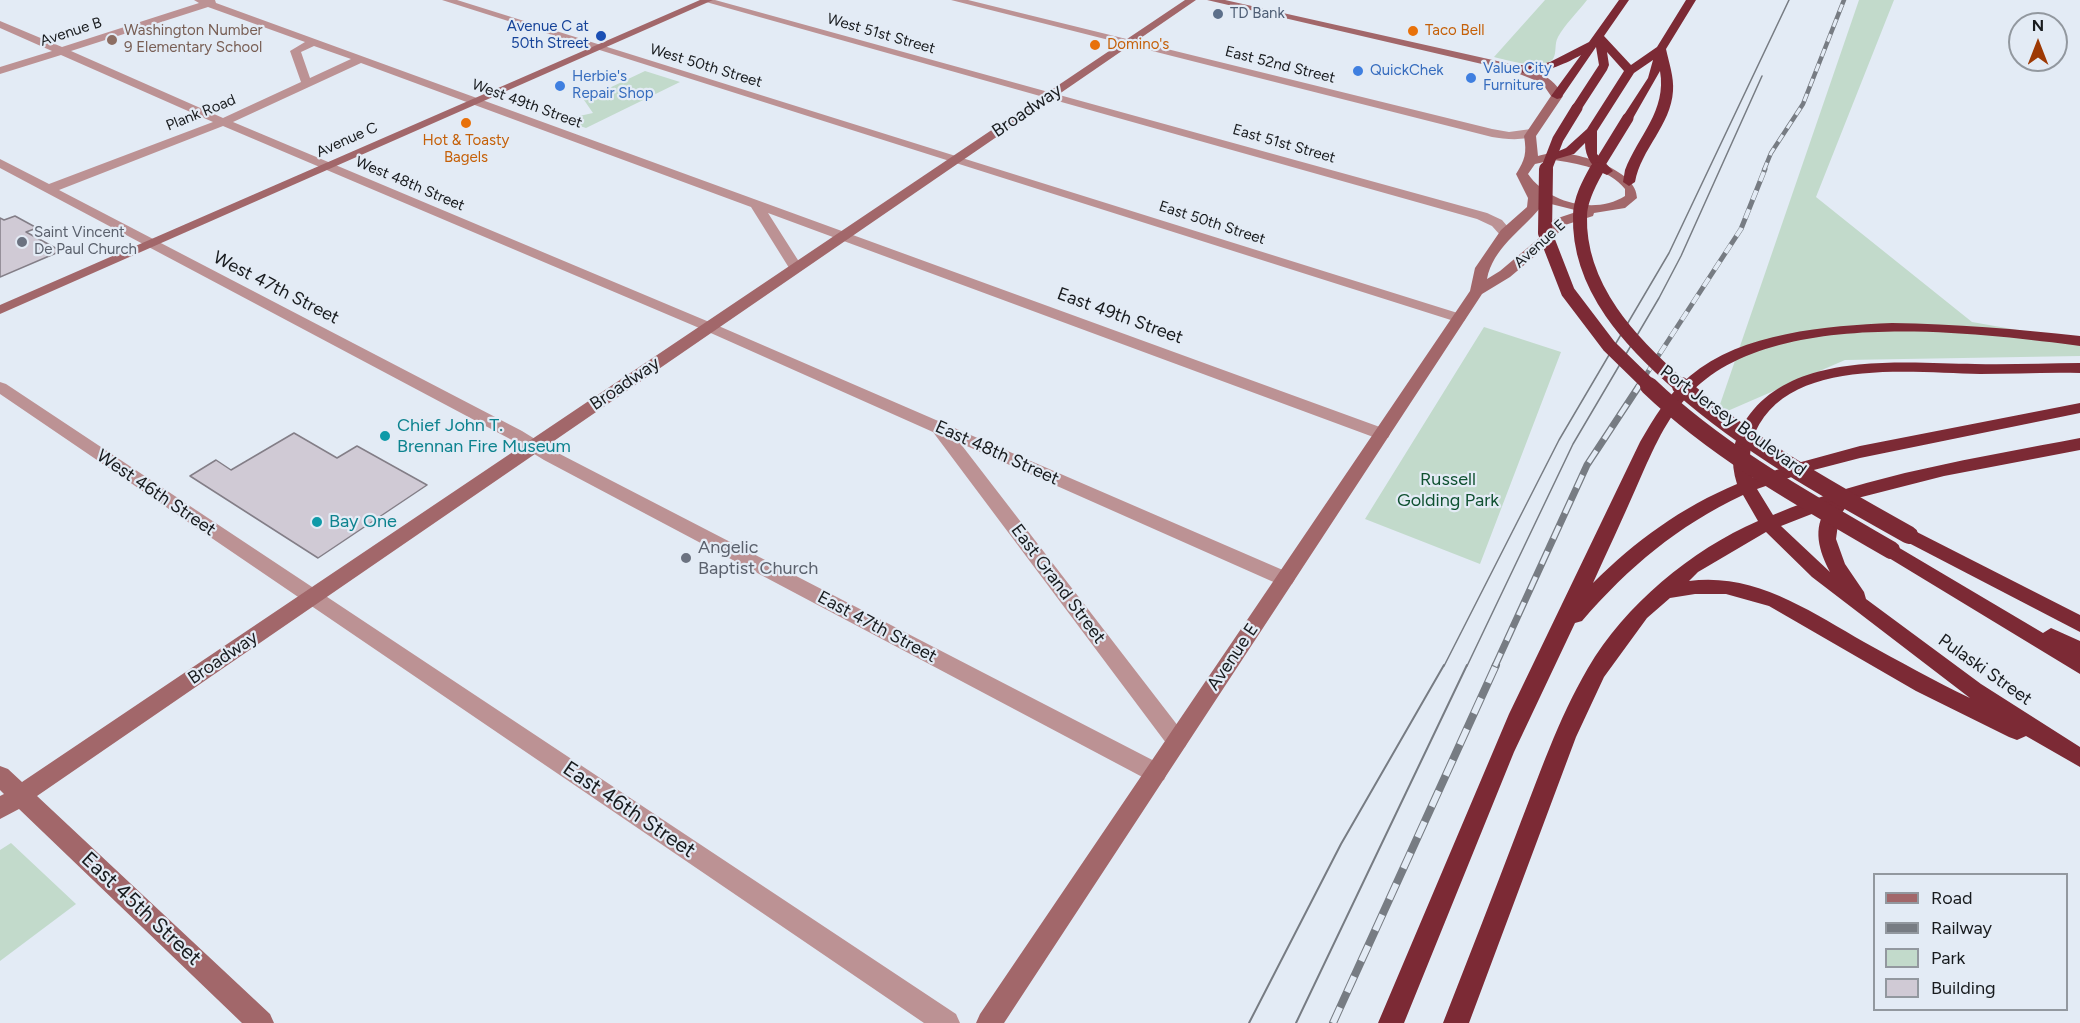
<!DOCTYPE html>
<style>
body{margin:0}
#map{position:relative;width:2080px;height:1023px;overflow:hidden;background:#e3ebf5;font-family:Figtree,sans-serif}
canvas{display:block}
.legend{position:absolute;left:1873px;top:873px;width:195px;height:138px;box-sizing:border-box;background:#e3ebf5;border:2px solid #92989f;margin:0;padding:8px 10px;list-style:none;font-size:18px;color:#181b1e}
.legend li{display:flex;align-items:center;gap:12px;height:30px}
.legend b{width:30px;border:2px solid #92989f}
.north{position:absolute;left:2008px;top:12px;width:60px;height:60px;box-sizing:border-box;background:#e3ebf5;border:2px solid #92989f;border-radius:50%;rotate:0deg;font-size:16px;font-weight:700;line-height:24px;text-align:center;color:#181b1e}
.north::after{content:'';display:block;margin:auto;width:21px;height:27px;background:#9d3904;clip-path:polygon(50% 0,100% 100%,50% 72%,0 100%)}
</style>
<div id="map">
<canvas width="2080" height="1023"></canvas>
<ul class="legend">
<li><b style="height:8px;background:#a2676a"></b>Road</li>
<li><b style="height:8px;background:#777c83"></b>Railway</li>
<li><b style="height:16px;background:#c2dacb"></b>Park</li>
<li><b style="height:16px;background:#d0cad5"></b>Building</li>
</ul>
<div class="north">N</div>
</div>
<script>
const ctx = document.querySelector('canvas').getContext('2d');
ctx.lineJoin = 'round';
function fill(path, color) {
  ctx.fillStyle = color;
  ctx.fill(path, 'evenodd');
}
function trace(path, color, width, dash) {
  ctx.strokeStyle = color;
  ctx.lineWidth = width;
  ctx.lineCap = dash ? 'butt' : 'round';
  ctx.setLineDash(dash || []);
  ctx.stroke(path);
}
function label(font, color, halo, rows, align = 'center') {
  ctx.font = font + ' Figtree,sans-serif';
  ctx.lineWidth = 4.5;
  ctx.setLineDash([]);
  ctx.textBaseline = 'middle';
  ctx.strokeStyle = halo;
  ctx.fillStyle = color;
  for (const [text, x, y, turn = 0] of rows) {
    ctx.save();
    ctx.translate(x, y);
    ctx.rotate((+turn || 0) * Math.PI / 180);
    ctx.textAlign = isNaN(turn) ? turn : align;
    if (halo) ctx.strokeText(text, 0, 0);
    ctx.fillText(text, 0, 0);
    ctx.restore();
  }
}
const green = new Path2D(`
 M1545,0h42c-9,12 -22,24 -29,37 -4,7 -1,16 -5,22 -11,12 -46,1 -59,-2z
 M1859,0h35l-78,197 156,125 108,19v15l-235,4 -129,56z
 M645,71l35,11 -94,46 -25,-8 32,-7 -9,-13z
 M1484,327l77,25 -81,212 -115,-45z
 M11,843l65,61 -76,57v-111z`);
const building = new Path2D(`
 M15,216l22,12 -11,4 35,19 -61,26v-59l4,2z
 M294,433l43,25 20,-12 70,39 -109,73 -128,-82 26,-16 15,10z`);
const street = new Path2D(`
 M194,0h21l1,3 1172,427 2,4 -2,4h-12l-608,-225 35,55 -2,3h-10l-40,-64 -390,-144 -128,59 481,202 578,250 3,5 -3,5 -7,2 -7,-2 -318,-141 225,292 3,6 -3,6 -8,3 -8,-3 -236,-315 -229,-102 -481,-204 -164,64 463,241 34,21 608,314 3,7 -3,7 -8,3 -8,-3 -604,-320 -34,-21 -510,-271v-9l49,25 164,-62 -152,-67 -61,19v-7l52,-16 -52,-23v-7l62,26 137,-44zM208,7l97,35 -15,9 11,31 -78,36 -152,-67zM314,46l37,13 -41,19 -9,-26z
 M442,0h15l1007,315 2,3 -2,3h-10z
 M699,0h16l772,213 15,7 11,13 -7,4 -5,-1 -9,-10 -15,-7z
 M951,0h17l524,129 17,3 22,-3 6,4c-11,9 -31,6 -45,4z
 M0,382l6,2 950,630 4,9h-36l-924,-629z`);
const secondary = new Path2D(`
 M700,0h13l-713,314v-9z
 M1185,0h11l-1159,796 233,218 4,9h-32l-223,-214 -19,10v-23l4,-2 -4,-4v-24l8,3 14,13z
 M1207,0h18l290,65c19,5 39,11 48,31l-27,40 2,20c5,-1 9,-3 14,-3 24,-2 85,17 85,45l-12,10 -31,5 -1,3 -28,9 -17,20 -38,32 -28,17 -478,729h-28l4,-9 490,-723 5,-23 26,-38 26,-23 1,-9 -12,-24c9,-14 11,-21 8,-38l27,-40 -9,-13 -30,-12zM1553,160c23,3 57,9 72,29v7c-30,19 -77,7 -97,-22l7,-10zM1540,199l11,5 28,7 -24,8 -17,20 -38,32 -13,8c6,-31 34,-48 53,-71z`);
const highway = new Path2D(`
 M1619,0h10l-25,36 27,29 26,-18 29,-47h10l-30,49c3,14 8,28 7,42 -2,34 -32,58 -38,91l-6,4 -6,-4 2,-12c13,-34 42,-59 35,-99l-28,49h-8l-2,-2 26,-40 5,-18 -19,13 -37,58v23l16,17 -6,4c-14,-5 -22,-18 -22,-32l-11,11 -21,6 -6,-4 19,-8 21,-19 37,-58 -17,-19 2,13 -2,5 -26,40 -4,1 -6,-3 28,-43 -3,-18 -35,51 -4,1 -6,-3 30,-41c-17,10 -54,26 -71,13l5,-3h22l13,-3 39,-20z
 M1892,323c63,1 125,6 188,13v10c-107,-14 -314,-40 -393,51 -24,26 -37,60 -51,91 -14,32 -29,64 -43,95 42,-42 89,-76 144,-99 -7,-22 -5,-42 7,-61 44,-73 158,-60 231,-59 35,1 70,-1 105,-1v10c-33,-1 -67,1 -100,1 -65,-1 -173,-15 -216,43 -14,19 -17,39 -11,61l41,-14 66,-18 220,-43v10l-220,45 -54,14 -49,17 16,26c97,-41 204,-57 307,-77v12l-136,26 -98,25 2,3 -9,13 -3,22 9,25 19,28 2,7 115,85 99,63v20l-54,-31 -9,4 -8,-3 -93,-46 -147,-85 -43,-12h-31l-25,4 -23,20 -43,59 -28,60 -107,286h-26c25,-64 50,-128 74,-191 22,-56 41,-113 71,-164 37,-63 103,-118 170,-147l-15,-26c-67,32 -113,71 -161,126l-7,2 -61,129 -110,271h-26l131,-309 131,-272c14,-24 28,-48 50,-66 52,-44 137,-50 202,-53zM1827,508c-15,20 -8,43 3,64l-49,-46zM1766,532l46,45 158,121c-36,-17 -71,-37 -106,-56 -54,-31 -110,-70 -175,-61l9,-9z
 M1909,528l171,87v17l-177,-92 -3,-5 3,-5z
 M1891,543l152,90 8,-5 29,13v33l-196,-119 -2,-5 2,-5z`);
const tramFar1 = new Path2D(`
 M1444,666l115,-226 110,-187 120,-253
 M1467,666l106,-222 86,-146 22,-42 81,-180`);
const tram = new Path2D(`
 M1249,1023l92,-179 103,-179
 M1296,1023l171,-358`);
const railFar3 = new Path2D(`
 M1764,170l7,-17 32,-49 41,-104`);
const railFar2 = new Path2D(`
 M1638,387l103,-158 24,-60`);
const railFar1 = new Path2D(`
 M1495,666l92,-201 52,-79`);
const rail = new Path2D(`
 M1333,1023l163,-358`);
const highwayBridgeFar2 = new Path2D(`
 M1546,170l12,-31 19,-31
 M1596,170l32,-52`);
const highwayBridgeFar1 = new Path2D(`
 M1546,169l-1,64 23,59 41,54 42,41
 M1597,169c-8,14 -17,31 -17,47 -2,72 52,128 102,171`);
const highwayBridge = new Path2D(`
 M1649,386c70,67 159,116 242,164
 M1681,386c68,60 149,105 228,149`);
const markers = [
 [1218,14,6,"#5c6f8a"],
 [1413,31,6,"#e8710a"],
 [601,36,6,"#1a4fb4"],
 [112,40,6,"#8d6e63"],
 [1095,45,6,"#e8710a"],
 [1358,71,6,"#3f7fe0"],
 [1471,78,6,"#3f7fe0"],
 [560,86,6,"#3f7fe0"],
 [466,123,6,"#e8710a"],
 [22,242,6,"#6b7280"],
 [385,436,6,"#0f9aa8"],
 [317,522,6,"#0f9aa8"],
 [686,558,6,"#6b7280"]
];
const farServicenames = [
 ["TD Bank",1230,14]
];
const farTransitnames = [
 ["Avenue C at",589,27],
 ["50th Street",589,44]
];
const farEducationnames = [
 ["Washington Number",124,31],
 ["9 Elementary School",124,48]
];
const farFoodnames = [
 ["Taco Bell",1425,31],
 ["Domino's",1107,45],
 ["Hot & Toasty",466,141,"center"],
 ["Bagels",466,158,"center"]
];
const farStreetnames = [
 ["Avenue B",71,32,-18],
 ["West 51st Street",881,34,16],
 ["East 52nd Street",1280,65,14],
 ["West 50th Street",706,66,17],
 ["West 49th Street",527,104,20],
 ["Plank Road",201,113,-22],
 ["Avenue C",347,140,-24],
 ["East 51st Street",1284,144,16],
 ["West 48th Street",410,184,23],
 ["East 50th Street",1212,223,18],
 ["Avenue E",1540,244,-42]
];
const farShopnames = [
 ["Value City",1483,69],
 ["Furniture",1483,86],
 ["QuickChek",1370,71],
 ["Herbie's",572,77],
 ["Repair Shop",572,94]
];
const farWorshipnames = [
 ["Saint Vincent",34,233],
 ["De Paul Church",34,250]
];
const streetNames = [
 ["Broadway",1027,111,-34],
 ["West 47th Street",276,288,27],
 ["East 49th Street",1120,316,20],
 ["Broadway",625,384,-34],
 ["Port Jersey Boulevard",1733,421,36],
 ["East 48th Street",997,453,24],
 ["West 46th Street",156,493,34],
 ["East Grand Street",1058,584,53],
 ["East 47th Street",877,627,28],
 ["Avenue E",1233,657,-56],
 ["Broadway",223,658,-34],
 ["Pulaski Street",1985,670,35]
];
const cultureNames = [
 ["Chief John T.",397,426],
 ["Brennan Fire Museum",397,447],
 ["Bay One",329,522]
];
const parkNames = [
 ["Russell",1448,480],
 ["Golding Park",1448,501]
];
const worshipNames = [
 ["Angelic",698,548],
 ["Baptist Church",698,569]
];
const nearStreetnames = [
 ["East 46th Street",629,810,34],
 ["East 45th Street",141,909,43]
];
fill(green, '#c2dacb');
fill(building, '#d0cad5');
trace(building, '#837e87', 1.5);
fill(street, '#bc9294');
fill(secondary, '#a2676a');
fill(highway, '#7c2a35');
trace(tramFar1, '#777c83', 1.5);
trace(tram, '#777c83', 2);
trace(railFar3, '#777c83', 4.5);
trace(railFar2, '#777c83', 5);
trace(railFar1, '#777c83', 7);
trace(rail, '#777c83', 8);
trace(railFar3, '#e3ebf5', 3, [8]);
trace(railFar2, '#e3ebf5', 4, [10]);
trace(railFar1, '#e3ebf5', 4.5, [14]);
trace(rail, '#e3ebf5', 6, [17]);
trace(highwayBridgeFar2, '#7c2a35', 11);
trace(highwayBridgeFar1, '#7c2a35', 14);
trace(highwayBridge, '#7c2a35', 18);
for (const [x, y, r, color] of markers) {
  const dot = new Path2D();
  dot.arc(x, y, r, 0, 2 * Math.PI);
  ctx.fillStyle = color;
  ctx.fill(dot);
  trace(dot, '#e3ebf5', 2);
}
label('15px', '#4e5e75', '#e3ebf5', farServicenames, 'left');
label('15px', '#164399', '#e3ebf5', farTransitnames, 'right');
label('15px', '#785e54', '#e3ebf5', farEducationnames, 'left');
label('15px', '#c56008', '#e3ebf5', farFoodnames, 'left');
label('15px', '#181b1e', '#e3ebf5', farStreetnames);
label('15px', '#366cbe', '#e3ebf5', farShopnames, 'left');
label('15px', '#5b616d', '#e3ebf5', farWorshipnames, 'left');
label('18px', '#181b1e', '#e3ebf5', streetNames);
label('18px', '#0d838f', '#e3ebf5', cultureNames, 'left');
label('18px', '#105131', '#e3ebf5', parkNames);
label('18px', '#5b616d', '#e3ebf5', worshipNames, 'left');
label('21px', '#181b1e', '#e3ebf5', nearStreetnames);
</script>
